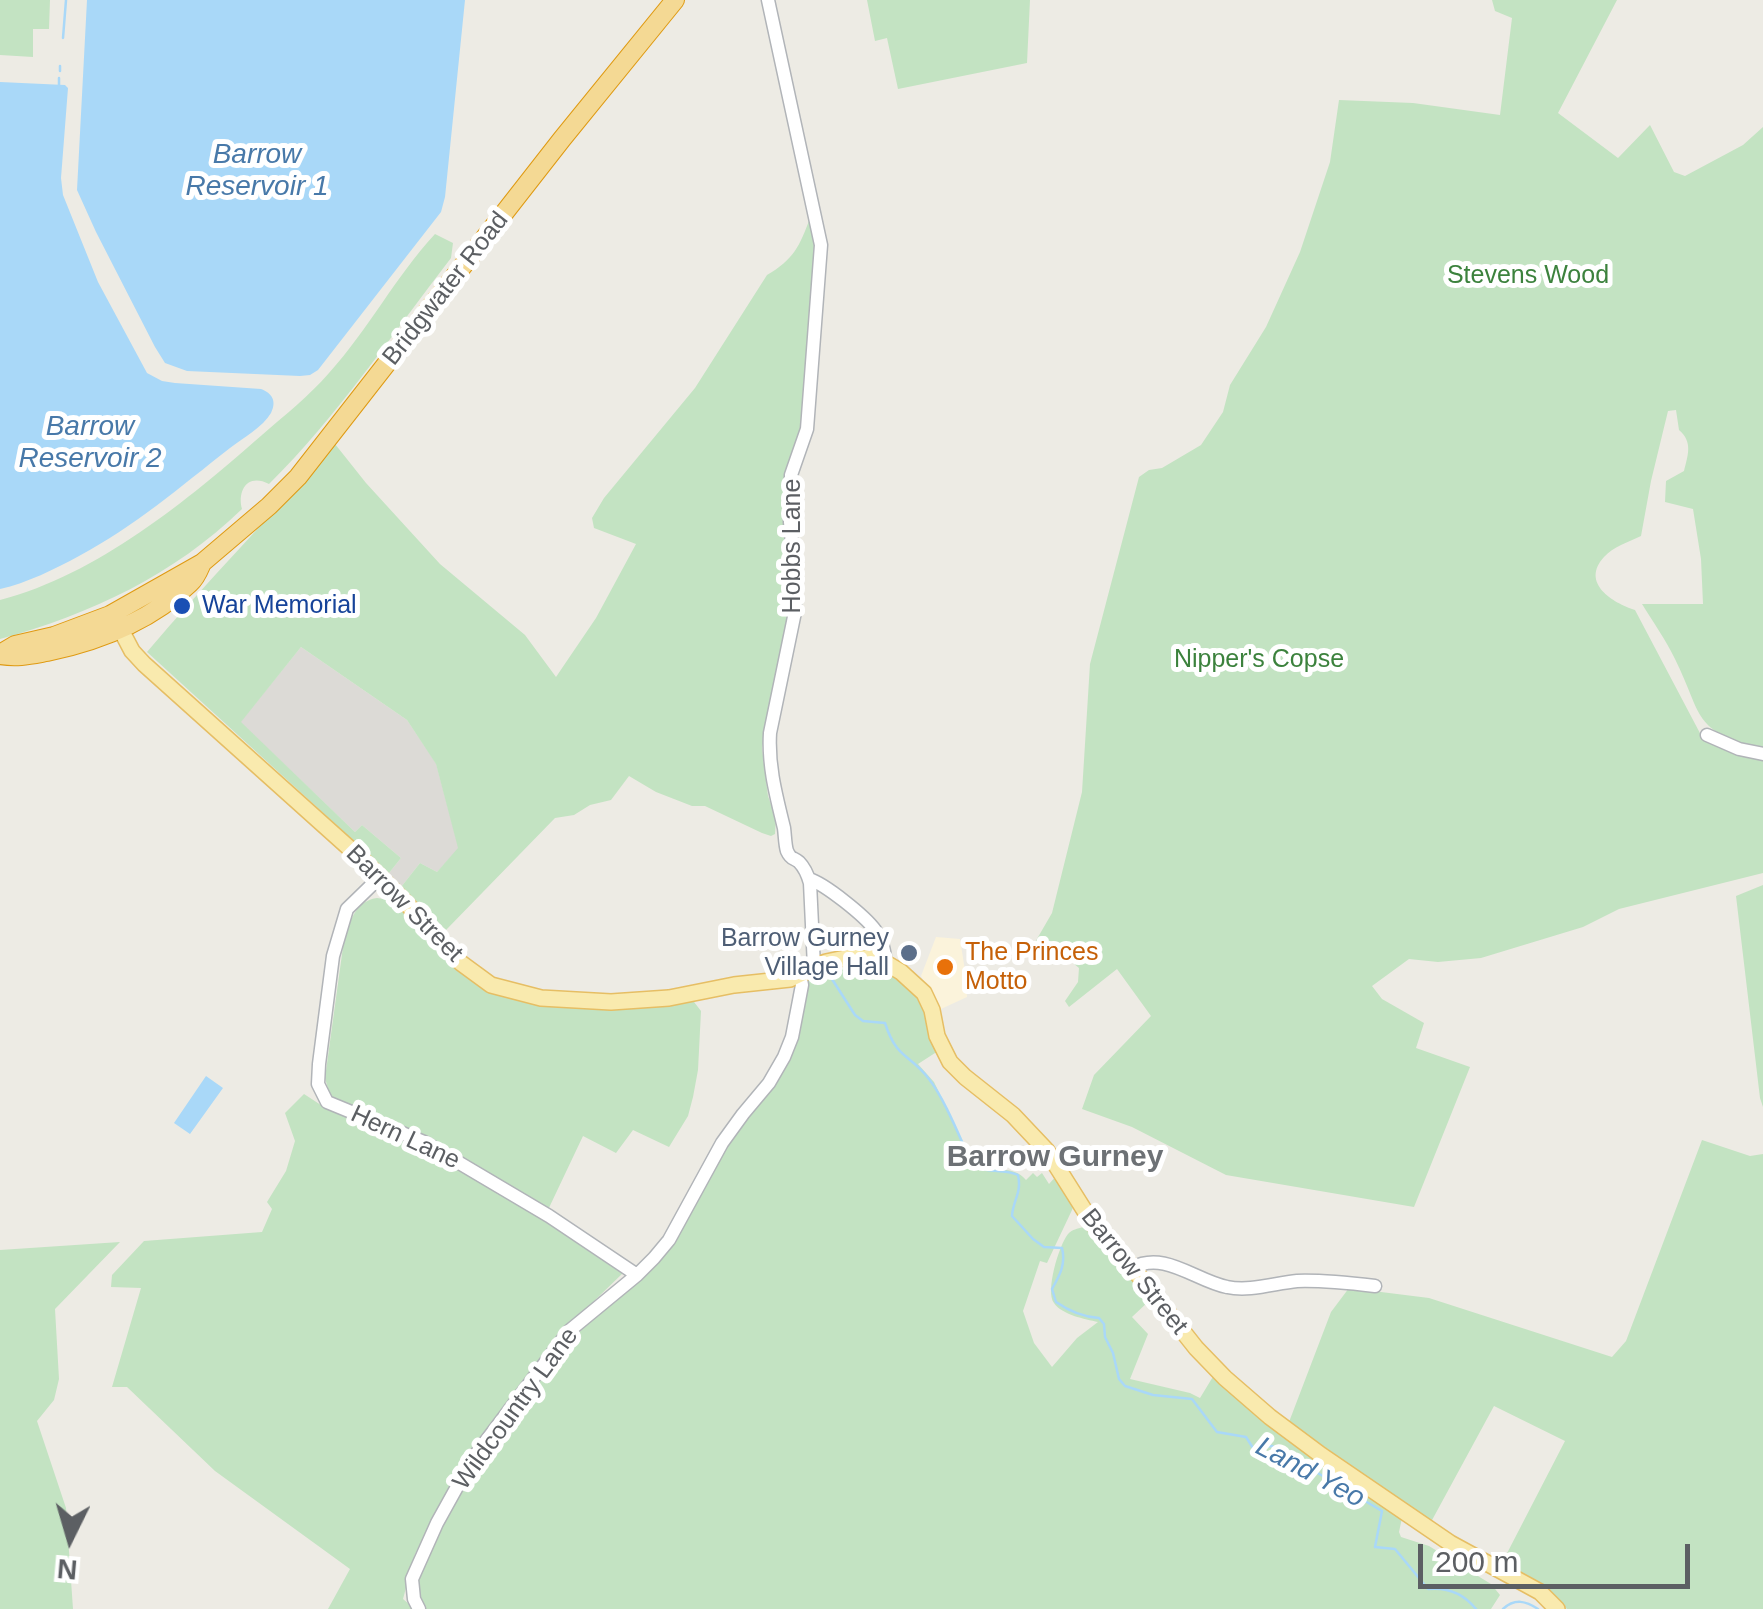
<!DOCTYPE html>
<style>
body{margin:0}
#map{position:relative;width:1763px;height:1609px;overflow:hidden;background:#edebe4;font-family:Arial,sans-serif}
canvas{display:block}
.north{position:absolute;left:20px;top:1489px;width:100px;height:100px;-webkit-text-stroke:8px #fff;paint-order:stroke;rotate:185deg;font-size:28px;font-weight:700;line-height:40px;text-align:center;color:#5c5f63}
.north::after{content:'';display:block;margin:auto;width:35px;height:45px;background:#5c5f63;clip-path:polygon(50% 0,100% 100%,50% 72%,0 100%)}
.scale{position:absolute;left:1418px;top:1544px;width:272px;height:45px;box-sizing:border-box;border:5px solid #5c5f63;border-top:0;padding-left:12px;font-size:30px;line-height:35px;white-space:nowrap;color:#5c5f63;-webkit-text-stroke:8px #fff;paint-order:stroke}
</style>
<div id="map">
<canvas width="1763" height="1609"></canvas>
<div class="north">N</div>
<div class="scale">200 m</div>
</div>
<script>
const ctx = document.querySelector('canvas').getContext('2d');
ctx.lineJoin = 'round';
function fill(path, color) {
  ctx.fillStyle = color;
  ctx.fill(path, 'evenodd');
}
function trace(path, color, width, dash) {
  ctx.strokeStyle = color;
  ctx.lineWidth = width;
  ctx.lineCap = dash ? 'butt' : 'round';
  ctx.setLineDash(dash || []);
  ctx.stroke(path);
}
function label(font, color, halo, rows, align = 'center') {
  ctx.font = font + ' Arial,sans-serif';
  ctx.lineWidth = 10;
  ctx.setLineDash([]);
  ctx.textBaseline = 'middle';
  ctx.strokeStyle = halo;
  ctx.fillStyle = color;
  for (const [text, x, y, turn = 0] of rows) {
    ctx.save();
    ctx.translate(x, y);
    ctx.rotate((+turn || 0) * Math.PI / 180);
    ctx.textAlign = isNaN(turn) ? turn : align;
    if (halo) ctx.strokeText(text, 0, 0);
    ctx.fillText(text, 0, 0);
    ctx.restore();
  }
}
const commercial = new Path2D(`
 M936,937l24,2 6,38 1,20 -26,12 -20,-33z`);
const industrial = new Path2D(`
 M301,647l106,73 29,43 23,86 -22,23 -17,-9 -19,24 -12,-14 12,-15 -39,-33 -7,7 -115,-110z`);
const green = new Path2D(`
 M0,0h50l-1,29h-16v28l-33,-2z
 M867,0h163l-3,63 -129,26 -11,-51 -12,3z
 M1492,0h125l-59,113 60,45 32,-33 24,47 11,4 58,-31 20,-18v622c-72,-19 -59,-31 -88,-90 -9,-19 -22,-37 -33,-55h61l-2,-45 -8,-50 -28,-7 1,-21 18,-10c4,-16 9,-29 -5,-41l-3,-20 -8,1 -17,70 -10,55c-13,6 -28,11 -37,21 -24,26 9,46 31,53l67,127 61,20v116l-144,36 -36,18 -102,31 -43,4 -29,-3 -37,27 10,13 42,24 -8,25 54,19 -56,140 -188,-32 -94,-48 -50,-18 12,-34 57,-59 -34,-47 -48,38 -4,-6 13,-19 1,-14c-16,-15 -32,-13 -45,-24l18,-31 30,-121 8,-128 49,-187 10,-7 13,-2 39,-23 22,-33 7,-27 36,-58 34,-75 30,-90 9,-62 74,3 87,12 12,-97 -17,-7z
 M810,218l7,34 -13,165 -19,64 -1,27 7,73 -4,42 -25,125 6,48 8,23 -1,15 -4,2 -9,-3 -57,-27h-13l-36,-14 -27,-16 -18,24 -21,5 -16,10 -19,3 -109,112 -45,-43 19,-24 17,9 21,-24 -22,-84 -29,-44 -106,-73 -60,75 114,110 7,-7 39,33 -12,15 -242,-221c60,-71 126,-138 188,-208l31,39 74,81 85,71 31,42 40,-59 40,-74 -42,-16 -2,-10 12,-20 91,-110 72,-113c26,-15 33,-29 43,-57z
 M435,234l18,9 -2,15c-58,75 -114,159 -182,226 -21,-11 -32,6 -27,25 -68,66 -151,105 -242,130v-39c97,-25 188,-100 262,-165 23,-20 47,-39 67,-62 39,-43 67,-97 106,-139z
 M1763,885v222l-3,-9 -24,-202z
 M377,898l15,2 9,6 65,68 139,35 49,-2 37,-9 10,13 -3,59 -5,27 -5,19 -19,31 -36,-17 -17,23 -33,-17 -36,76 -217,-116 -5,-18 18,-131c5,-20 10,-46 34,-49z
 M838,963l40,1 37,25 27,64h-7l-17,11 16,18 40,82c17,9 39,0 52,16l7,-7 4,4 5,-4 7,11 9,-10 16,30 -2,6 -25,53 -7,-2 -17,50 11,32 18,24 25,-29 21,-16c-13,-3 -36,-7 -44,-19 -9,-11 5,-58 14,-69 5,-5 9,-5 15,-7l15,9 51,65 -17,16 16,17 -18,45 60,14 10,5 14,-23 188,143 -3,14 2,5 28,9 62,38 9,11 -9,14h-1068l-6,-27 23,-59 37,-63 34,-47 73,-90 75,-63 52,-91 61,-84 36,-109z
 M304,1094l23,15 50,16 44,19 191,118 11,11 -63,61 -78,102 -37,60 -30,58 -12,45 12,10h-87l22,-40 -135,-98 -88,-84h-15l29,-99 -30,-1 1,-12 32,-34 118,-9 10,-23 -5,-7 19,-31 9,-30 -10,-28z
 M1702,1140l48,16 13,-2v455h-196l-24,-22 -40,-26 62,-120 -71,-35 -63,116 -142,-100 42,-110 18,-24 80,10 183,59 14,-16z
 M120,1242l-65,67 4,70 -5,21 -17,21 29,87 7,101h-73v-359z`);
const water = new Path2D(`
 M87,0h378l-20,197 -4,15 -123,158 -8,5 -10,1 -113,-5 -22,-8 -10,-16 -59,-115 -19,-42z
 M0,82l65,3 3,3 -7,90 2,17 35,87 49,91 15,8 13,2 86,6c11,4 16,12 10,24 -8,14 -28,25 -41,35 -50,39 -95,78 -151,108 -24,13 -52,27 -79,33z
 M206,1076l17,12 -33,46 -16,-11z`);
const stream = new Path2D(`
 M63,38l3,-38
 M60,71v-5
 M59,85v-7
 M830,976l25,39 8,6 22,2c12,37 24,30 44,56 17,22 32,62 44,87 15,8 31,2 45,9 4,18 -5,25 -6,41l21,23 11,8 18,1c4,16 -2,27 -10,41l4,13c13,9 27,15 43,16l5,6 1,13 8,16 6,26 6,7 28,9 39,4 25,33 29,5 7,11 19,-2 110,65 -7,36 20,2 33,40c19,-2 36,5 48,20
 M1503,1609c12,-11 23,-8 35,0`);
const minor = new Path2D(`
 M768,0l53,245 -14,184 -16,46 -1,47 4,43 1,47 -25,121c-2,33 6,62 14,95 1,7 1,17 3,23 4,9 6,6 12,11 6,6 9,14 11,21l4,84
 M1707,735l32,14 24,5
 M380,877l-33,32 -14,47 -14,108 -1,20 9,18 97,40 125,74 88,59
 M809,879c16,5 56,37 66,51 8,10 9,21 11,32
 M1132,1268c32,-18 64,13 95,19 23,5 48,-4 70,-6 26,-1 52,2 78,5
 M419,1609l-5,-10 -2,-20 25,-56 36,-65 96,-127 68,-56 17,-17 15,-18 53,-97 21,-29 26,-31 15,-26 8,-20 6,-31 4,-21 -2,-10`);
const major = new Path2D(`
 M121,630l11,21 12,13 223,200 40,40 54,59 30,22 50,13 70,4 58,-4 65,-13 56,-6 36,-17 24,-5 29,2 22,13 23,21 8,17 5,26 13,26 15,15 48,38 34,36 46,73 35,38 68,86 29,30 45,39 51,38 129,88 90,49 17,17`);
const highway = new Path2D(`
 M0,654l15,-9 39,-9 56,-21 92,-52 67,-57 29,-29 264,-338 113,-139
 M0,655c17,3 30,0 47,-3 52,-11 104,-31 143,-69 6,-5 9,-13 12,-20`);
const markers = [
 [182,606,10,"#1a4fb4"],
 [909,953,10,"#5c6f8a"],
 [945,967,10,"#e8710a"]
];
const parkNames = [
 ["Stevens Wood",1528,276],
 ["Nipper's Copse",1259,660]
];
const streetNames = [
 ["Bridgwater Road",446,289,-52],
 ["Hobbs Lane",793,546,-90],
 ["Barrow Street",404,904,45],
 ["Hern Lane",405,1138,25],
 ["Barrow Street",1134,1272,51],
 ["Wildcountry Lane",516,1409,-54]
];
const transitNames = [
 ["War Memorial",202,606]
];
const serviceNames = [
 ["Barrow Gurney",889,939],
 ["Village Hall",889,968]
];
const foodNames = [
 ["The Princes",965,953],
 ["Motto",965,982]
];
const waterNames = [
 ["Barrow",257,155],
 ["Reservoir 1",257,187],
 ["Barrow",90,427],
 ["Reservoir 2",90,459],
 ["Land Yeo",1310,1473,28]
];
const quarterNames = [
 ["Barrow Gurney",1055,1158]
];
fill(commercial, '#fbf3db');
fill(industrial, '#dcdad6');
fill(green, '#c3e3c2');
fill(water, '#a9d8f8');
trace(stream, '#a9d8f8', 2.5);
trace(minor, '#b1b4b8', 15);
trace(major, '#e6be64', 18);
trace(highway, '#df9a12', 20);
trace(minor, '#fff', 12);
trace(major, '#f9eaae', 15);
trace(highway, '#f4d994', 18);
for (const [x, y, r, color] of markers) {
  const dot = new Path2D();
  dot.arc(x, y, r, 0, 2 * Math.PI);
  ctx.fillStyle = color;
  ctx.fill(dot);
  trace(dot, '#fff', 4);
}
label('25px', '#3c823d', '#fff', parkNames);
label('25px', '#5c5f63', '#fff', streetNames);
label('25px', '#164399', '#fff', transitNames, 'left');
label('25px', '#4e5e75', '#fff', serviceNames, 'right');
label('25px', '#c56008', '#fff', foodNames, 'left');
label('italic 28px', '#4879a9', '#fff', waterNames);
label('bold 30px', '#6d7175', '#fff', quarterNames);
</script>
